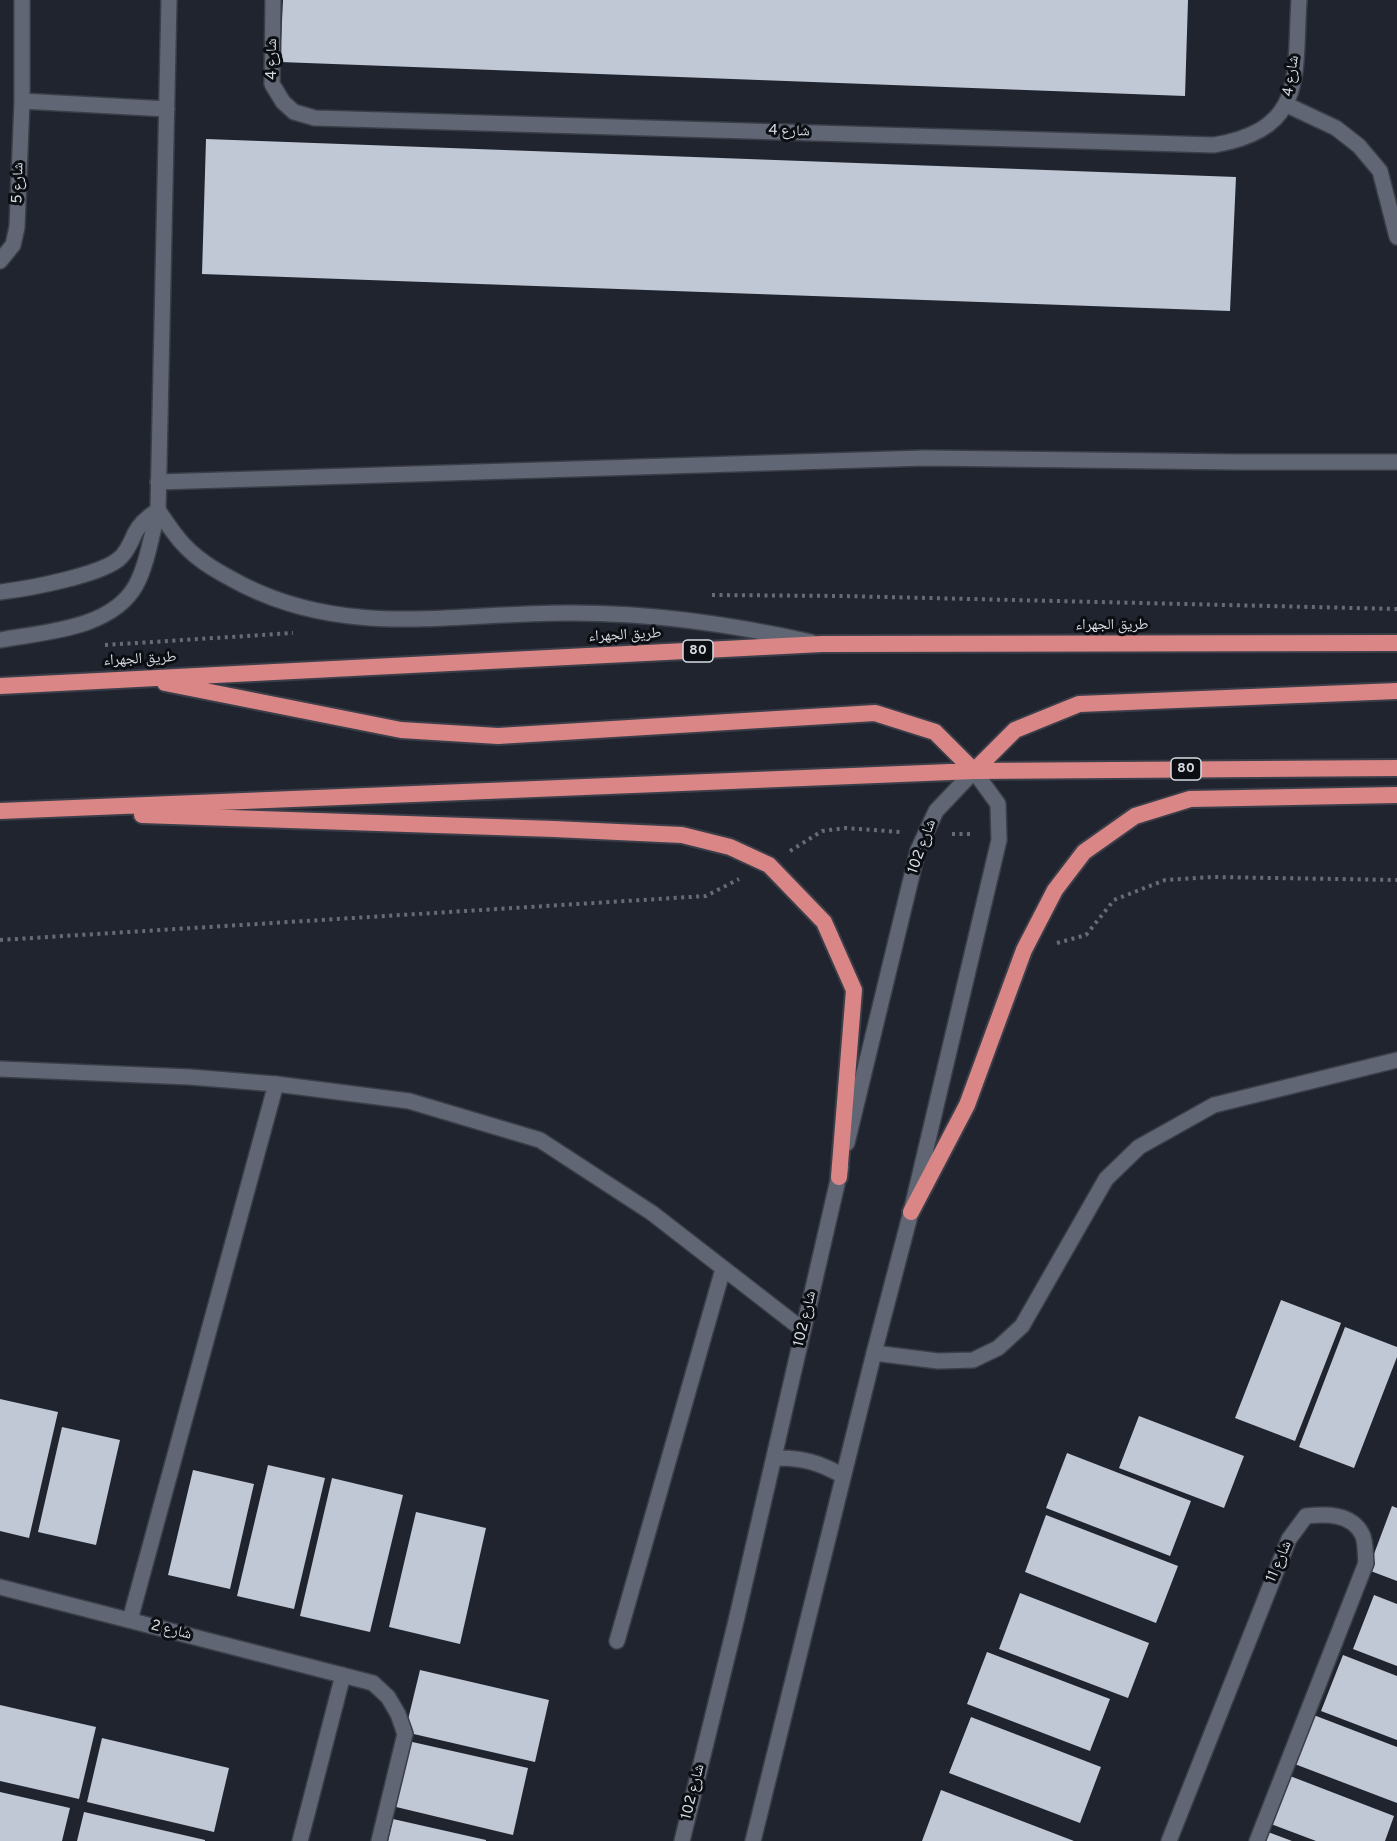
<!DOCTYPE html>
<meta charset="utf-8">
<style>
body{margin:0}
canvas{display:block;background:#1f242f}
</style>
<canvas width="1397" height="1841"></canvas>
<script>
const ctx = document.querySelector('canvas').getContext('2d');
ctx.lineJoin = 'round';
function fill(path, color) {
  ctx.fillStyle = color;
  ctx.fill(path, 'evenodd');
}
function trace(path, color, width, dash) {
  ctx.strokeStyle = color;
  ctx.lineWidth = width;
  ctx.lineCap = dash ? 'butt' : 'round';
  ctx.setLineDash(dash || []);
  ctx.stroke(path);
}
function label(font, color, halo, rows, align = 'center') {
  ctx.font = font + ' Overpass,"Noto Naskh Arabic",sans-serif';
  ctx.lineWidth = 6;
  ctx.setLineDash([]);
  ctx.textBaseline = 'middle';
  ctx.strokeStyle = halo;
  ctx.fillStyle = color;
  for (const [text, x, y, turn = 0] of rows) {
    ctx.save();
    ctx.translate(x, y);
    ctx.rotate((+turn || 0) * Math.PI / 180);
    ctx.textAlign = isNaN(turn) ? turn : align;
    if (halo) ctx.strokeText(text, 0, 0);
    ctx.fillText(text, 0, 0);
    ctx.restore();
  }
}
const building = new Path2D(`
 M283,0h905l-3,96 -905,-34z
 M206,139l1030,38 -6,134 -1028,-37z
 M1281,1300l60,23 -46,118 -60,-23z
 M1345,1327l52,20v10l-43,111 -55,-21z
 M0,1399l58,13 -29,126 -29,-7z
 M1139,1416l105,40 -20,52 -105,-40z
 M62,1427l58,13 -24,105 -58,-13z
 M1067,1453l124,48 -21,55 -124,-48z
 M268,1465l57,13 -31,131 -57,-13z
 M193,1470l61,14 -24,105 -62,-14z
 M332,1478l71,17 -33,137 -70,-16z
 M1392,1506l5,2v73l-29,-11z
 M416,1512l70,16 -26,116 -71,-17z
 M1046,1515l132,51 -22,57 -131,-51z
 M1020,1593l129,50 -21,55 -129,-49z
 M1374,1595l23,9v62l-44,-17z
 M987,1652l123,47 -20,52 -123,-47z
 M1343,1655l54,21v64l-76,-29z
 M420,1670l129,30 -14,62 -130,-30z
 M0,1705l96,22 -17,72 -79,-18z
 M1311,1714l86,33v56l-105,-40z
 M971,1717l130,50 -21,56 -131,-50z
 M102,1738l127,30 -15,64 -127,-30z
 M408,1741l120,27 -15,67 -121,-29z
 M1290,1776l104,40 -9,25h-69l-45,-17z
 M941,1790l133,51h-152z
 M0,1792l70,16 -8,33h-62z
 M84,1812l121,28v1h-128z
 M393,1819l93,21v1h-98z
 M1268,1832l24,9h-28z`);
const path = new Path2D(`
 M712,595l130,1 555,13
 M105,645l188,-12
 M952,834h22
 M790,851l32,-20 24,-3 54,4
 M0,940l706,-44 33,-17
 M1057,943l29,-8 28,-35 51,-20 48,-3 184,3`);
const service = new Path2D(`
 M1287,105l49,23 23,18 21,25 17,66
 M158,482l767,-24 314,4h158
 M0,592c26,-3 104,-17 121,-35 7,-7 10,-15 14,-24 5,-10 14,-17 23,-23
 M874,1353l64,8 35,-1 25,-12 24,-22 84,-147 33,-32 75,-42 183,-45
 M130,1620l146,-536`);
const minor = new Path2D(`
 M273,0l-1,84 11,18 11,10 21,6 899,27c93,-16 80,-69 85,-145
 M22,101l145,8
 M0,261l13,-16 4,-18 5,-126v-101
 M158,510c8,12 17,26 27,36 17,18 39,29 60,40 107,53 214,26 327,27 81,0 159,11 239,29
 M0,640c44,-8 112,-11 136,-55 11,-20 16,-52 22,-75l11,-510
 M0,1069l190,8 86,7 133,17 131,39 112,73 151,117
 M0,1587l373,96 15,14 10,17 7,20 -26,107
 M617,1641l106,-372
 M300,1841l43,-166
 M1169,1841l120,-302 17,-23c20,-2 45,-3 56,18 4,7 3,21 4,29l-109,278`);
const tertiary = new Path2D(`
 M774,1458c27,-1 47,5 69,18
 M682,1841l54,-220 105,-454
 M753,1841l121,-488 37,-141 88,-372 -1,-36 -24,-33 -38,40 -18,39 -71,293`);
const trunk = new Path2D(`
 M165,683l236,47 97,6 377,-23 60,19 39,39
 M0,686l822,-42 575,-1
 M974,771l41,-41 64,-26 318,-13
 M0,811l974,-40 423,-3
 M142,815l412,14 128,6 48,12 39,18 55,57 30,68 -15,187
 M911,1212l56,-107 57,-155 31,-60 29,-38 51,-36 55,-17 207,-4`);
const shields = [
 [698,651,30],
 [1186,769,30]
];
const shieldNames = [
 ["80",698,651],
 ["80",1186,769]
];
const streetNames = [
 ["شارع 4",273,59,-90],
 ["شارع 4",1292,76,-81],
 ["شارع 4",789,132,2],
 ["شارع 5",19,183,-88],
 ["طريق الجهراء",1112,626],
 ["طريق الجهراء",625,636,-3],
 ["طريق الجهراء",140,660,-3],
 ["شارع 102",923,847,-70],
 ["شارع 102",806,1319,-77],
 ["شارع 11",1280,1562,-67],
 ["شارع 2",171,1631,14],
 ["شارع 102",694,1792,-76]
];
fill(building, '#c0c7d5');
trace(service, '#3b3e48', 18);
trace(minor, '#3b3e48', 18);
trace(tertiary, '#3b3e48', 18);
trace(trunk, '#3b3e48', 20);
trace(path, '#666b75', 4, [3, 4.5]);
trace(service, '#606673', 15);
trace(minor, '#606673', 15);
trace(tertiary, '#606673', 15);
trace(trunk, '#da8686', 16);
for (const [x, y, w] of shields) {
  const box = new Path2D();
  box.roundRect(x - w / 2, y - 11, w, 22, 4.5);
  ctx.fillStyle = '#0b0e12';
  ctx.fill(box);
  trace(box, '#d8dbe3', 1.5);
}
label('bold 14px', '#d8dbe3', null, shieldNames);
label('15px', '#d8dbe3', '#0b0e12', streetNames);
</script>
